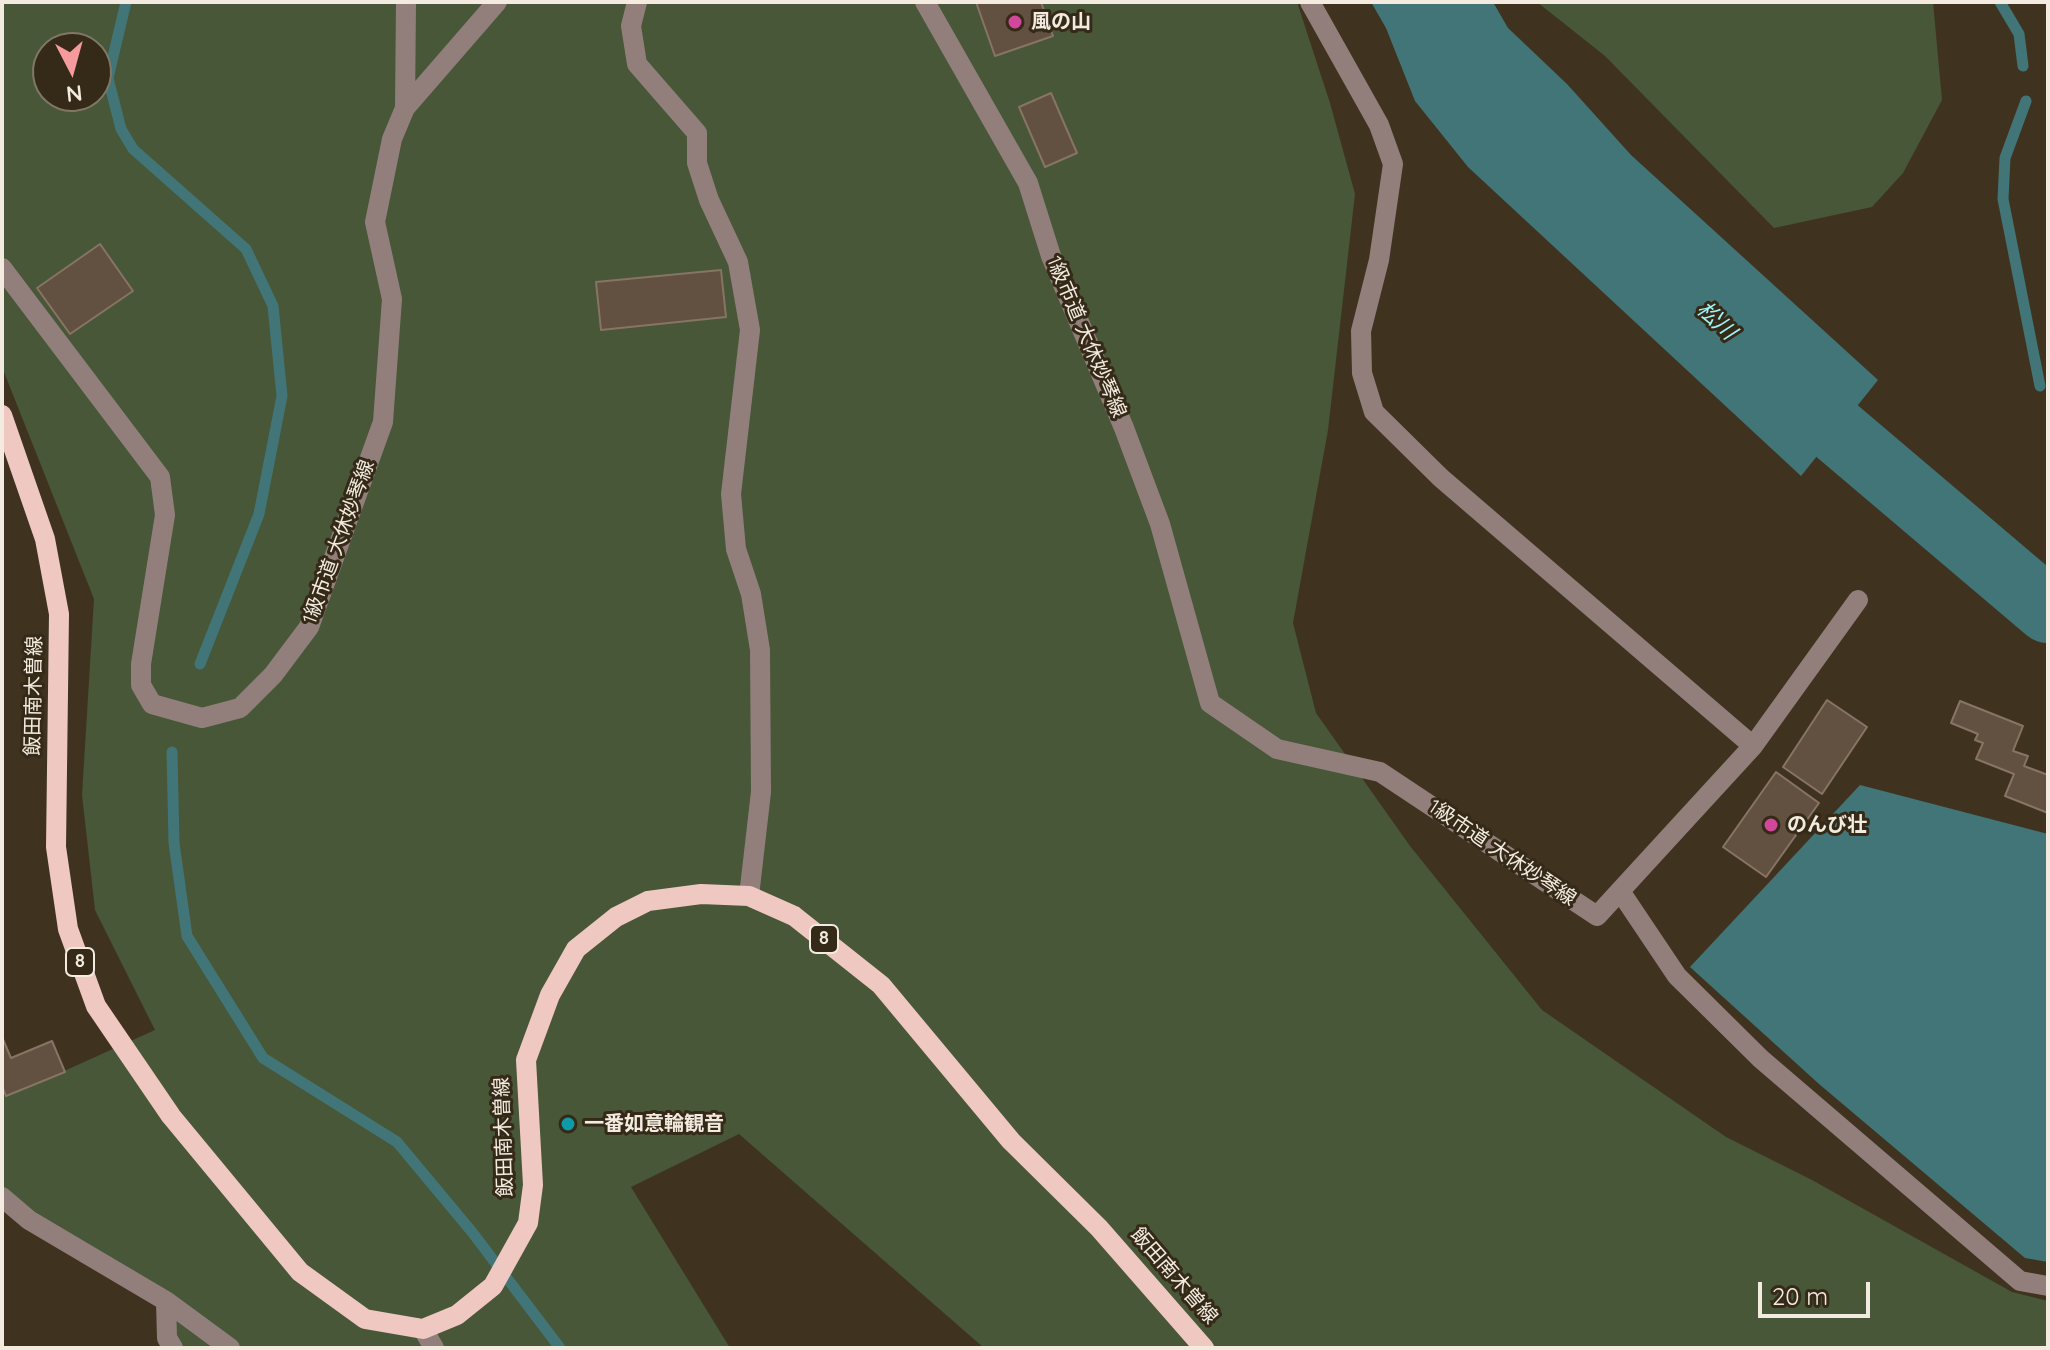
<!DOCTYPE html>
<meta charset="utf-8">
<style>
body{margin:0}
#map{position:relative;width:2050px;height:1350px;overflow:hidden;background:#3f3320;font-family:Quicksand,sans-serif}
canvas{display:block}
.frame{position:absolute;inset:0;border:4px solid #f3ebe0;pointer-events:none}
.north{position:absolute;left:32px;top:32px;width:80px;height:80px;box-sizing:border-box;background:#352917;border:2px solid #817767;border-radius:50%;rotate:174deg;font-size:22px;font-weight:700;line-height:32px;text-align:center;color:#f3ebe0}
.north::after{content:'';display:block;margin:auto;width:28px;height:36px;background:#f59b9d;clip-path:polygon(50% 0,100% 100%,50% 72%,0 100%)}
.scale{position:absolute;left:1758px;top:1282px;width:112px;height:36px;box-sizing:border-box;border:4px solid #f3ebe0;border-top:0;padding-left:10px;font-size:24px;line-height:28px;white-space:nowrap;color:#f3ebe0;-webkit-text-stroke:6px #352917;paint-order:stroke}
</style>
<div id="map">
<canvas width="2050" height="1350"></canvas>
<div class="frame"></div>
<div class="north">N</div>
<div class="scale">20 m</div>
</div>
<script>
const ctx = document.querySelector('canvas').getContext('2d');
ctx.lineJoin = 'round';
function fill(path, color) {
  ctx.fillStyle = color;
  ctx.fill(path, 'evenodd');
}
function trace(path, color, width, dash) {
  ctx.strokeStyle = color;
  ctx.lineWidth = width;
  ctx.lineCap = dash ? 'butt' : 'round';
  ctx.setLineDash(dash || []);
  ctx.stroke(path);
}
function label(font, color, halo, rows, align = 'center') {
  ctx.font = font + ' Quicksand,"Noto Sans JP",sans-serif';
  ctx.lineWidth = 6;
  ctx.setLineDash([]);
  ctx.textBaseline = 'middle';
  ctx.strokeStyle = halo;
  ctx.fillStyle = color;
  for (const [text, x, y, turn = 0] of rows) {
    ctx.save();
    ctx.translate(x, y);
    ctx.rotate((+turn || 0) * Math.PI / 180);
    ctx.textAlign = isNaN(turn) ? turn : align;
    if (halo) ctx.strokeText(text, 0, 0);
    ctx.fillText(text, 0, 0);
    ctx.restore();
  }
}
const green = new Path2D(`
 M2,2h1295l33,101 25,91 -27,236 -35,193 23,90 94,133 132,164 184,127 86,43 200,112 36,9v47h-1064l-245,-214 -108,53 99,161h-557l-7,-47 -164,-104v-128l51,7 102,-46 -60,-120 -13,-115 12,-196 -92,-232zM48,48h48v48h-48z
 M1537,2h396l9,98 -39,73 -31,34 -98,21 -169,-172z`);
const water = new Path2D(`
 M1371,2h122l15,26 59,56 64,71 247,225 -77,96 -333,-309 -53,-66 -29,-73z
 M1860,785l188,49v428l-23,-4 -206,-174 -129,-117z`);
const stream = new Path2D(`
 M126,2l-18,76 13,51 12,20 113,100 27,57 9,90 -23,118 -59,150
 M2000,2l19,32 4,32
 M2026,101l-21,57 -2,41 37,187
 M172,752l2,91 13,93 76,122 134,84 75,90 88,116`);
const river = new Path2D(`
 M1770,368l67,63 211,179`);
const building = new Path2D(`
 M976,2h65l12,34 -58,20z
 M1051,93l26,60 -32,14 -26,-60z
 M100,244l33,47 -63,43 -33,-46z
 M721,270l5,47 -125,13 -5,-48z
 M1827,700l40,27 -45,67 -39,-27z
 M1960,701l63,25 -10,25 15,5 -4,10 24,9v38l-43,-17 9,-22 -38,-15 7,-16 -8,-3 3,-6 -27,-11z
 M1776,772l43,31 -53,74 -43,-30z
 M2,1037l9,21 41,-17 13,31 -59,24 -4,-10z`);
const minor = new Path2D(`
 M637,2l-6,24 6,38 60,69v30l12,37 29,62 12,68 -19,164 5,55 15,45 9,56 1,142 -12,104
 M925,2l103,181 23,73 73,172 36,96 50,179 67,46 103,23 217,144 156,-170 105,-146
 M1310,2l69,123 14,39 -14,96 -18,71 1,42 12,39 67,66 312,268
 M405,108l1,-106
 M2,268l158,209 5,38 -24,149v21l11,19 50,14 38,-10 33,-33 36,-48 74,-205 9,-123 -17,-77 17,-83 13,-31 92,-106
 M1620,891l57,85 84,83 259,222 28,5
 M2,1197l27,23 137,81 64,47
 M166,1301l1,37 6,10
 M423,1329l11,19`);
const major = new Path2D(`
 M2,415l43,124 14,75 -3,233 12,82 28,77 75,110 129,156 65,47 58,10 34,-14 36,-29 35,-63 5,-38 -7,-125 24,-65 26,-46 40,-32 32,-16 53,-7 48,2 45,20 87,69 130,156 88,87 105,120`);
const markers = [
 [1015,22,8,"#d1479c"],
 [1771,825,8,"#d1479c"],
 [568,1124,8,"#0f9aa8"]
];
const shields = [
 [824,939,28],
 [80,962,28]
];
const shieldNames = [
 ["8",824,939],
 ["8",80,962]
];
const poiNames = [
 ["風の山",1031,22],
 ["のんび壮",1787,825],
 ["一番如意輪観音",584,1124]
];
const streetNames = [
 ["1級市道 大休妙琴線",1086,337,67],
 ["1級市道 大休妙琴線",339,542,-70],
 ["飯田南木曽線",34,696,-89],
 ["1級市道 大休妙琴線",1502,853,34],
 ["飯田南木曽線",504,1137,-92],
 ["飯田南木曽線",1174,1276,49]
];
const waterNames = [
 ["松川",1716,321,43]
];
fill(green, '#475737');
fill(water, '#427577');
trace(stream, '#427577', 11);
trace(river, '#427577', 66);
fill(building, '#625040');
trace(building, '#887464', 2);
trace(minor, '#927f7c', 20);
trace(major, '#f0c8c2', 20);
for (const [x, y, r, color] of markers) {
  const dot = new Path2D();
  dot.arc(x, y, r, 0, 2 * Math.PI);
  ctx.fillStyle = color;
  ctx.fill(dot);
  trace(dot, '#352917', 3);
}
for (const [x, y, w] of shields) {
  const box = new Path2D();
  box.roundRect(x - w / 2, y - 14, w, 28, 6);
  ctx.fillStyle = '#352917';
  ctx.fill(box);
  trace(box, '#f3ebe0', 2);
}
label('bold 18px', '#f3ebe0', null, shieldNames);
label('bold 20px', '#f3ebe0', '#352917', poiNames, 'left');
label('20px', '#f3ebe0', '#352917', streetNames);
label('italic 22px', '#9ef6fa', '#352917', waterNames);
</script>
